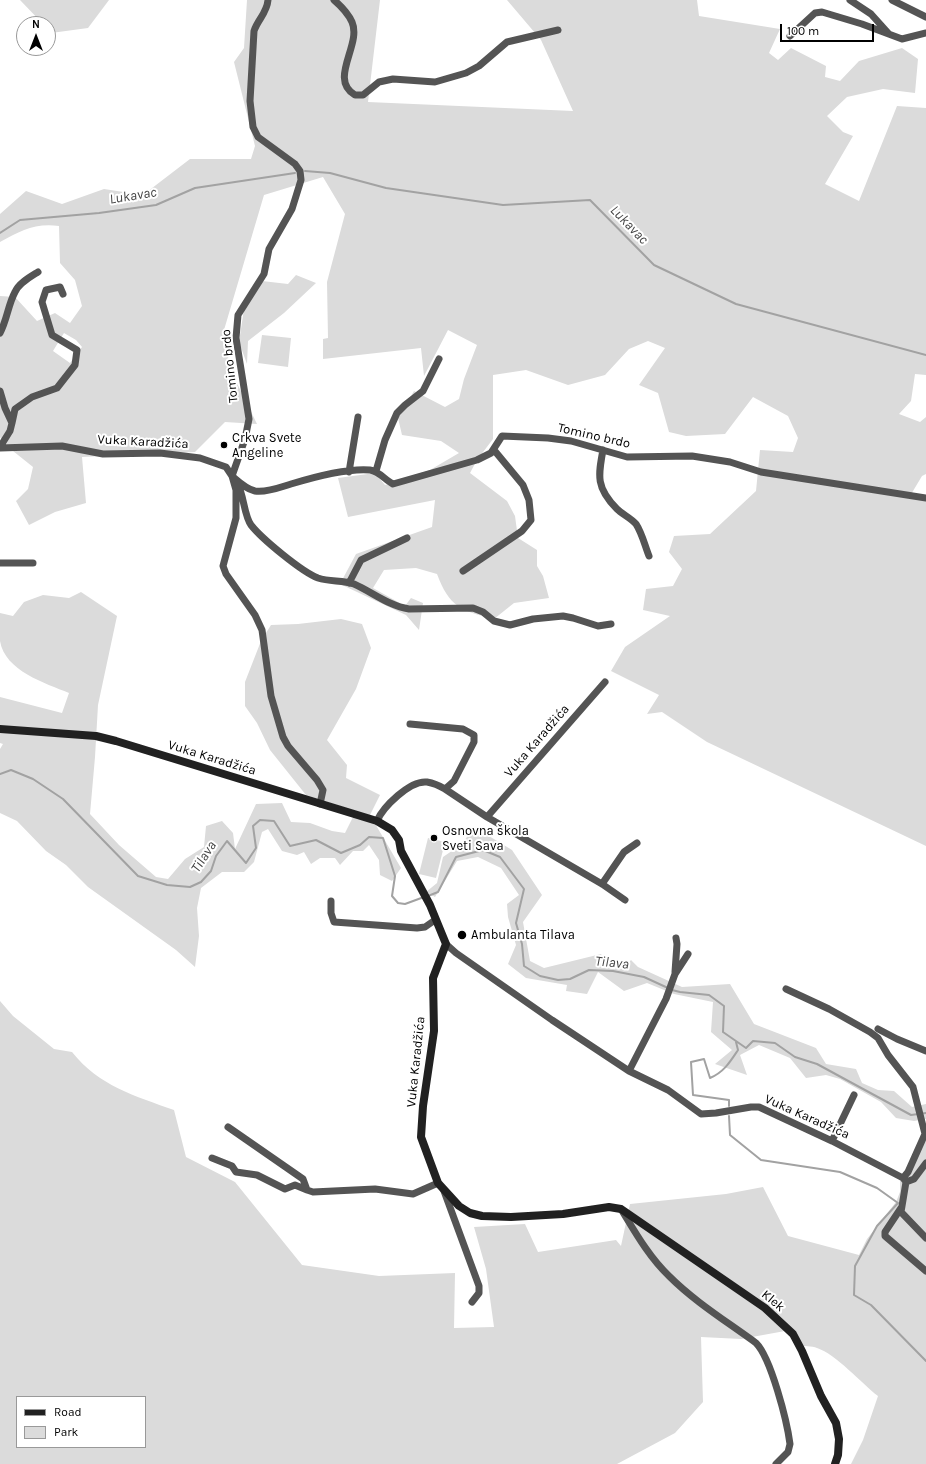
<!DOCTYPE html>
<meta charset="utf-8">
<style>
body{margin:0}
#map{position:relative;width:926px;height:1464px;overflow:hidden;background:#fff;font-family:Karla,sans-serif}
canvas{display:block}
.legend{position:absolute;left:16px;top:1396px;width:130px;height:52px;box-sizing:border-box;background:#fff;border:1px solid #999;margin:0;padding:5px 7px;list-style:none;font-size:12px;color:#000}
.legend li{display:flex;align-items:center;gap:8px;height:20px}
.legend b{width:20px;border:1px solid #999}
.north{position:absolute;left:16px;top:16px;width:40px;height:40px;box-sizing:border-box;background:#fff;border:1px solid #999;border-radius:50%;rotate:0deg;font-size:11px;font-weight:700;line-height:16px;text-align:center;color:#000}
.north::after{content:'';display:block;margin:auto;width:14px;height:18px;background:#000;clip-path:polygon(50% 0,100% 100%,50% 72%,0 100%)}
.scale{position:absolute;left:780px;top:24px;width:94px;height:18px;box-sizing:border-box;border:2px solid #000;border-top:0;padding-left:5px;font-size:12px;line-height:14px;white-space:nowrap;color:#000;-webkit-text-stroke:3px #fff;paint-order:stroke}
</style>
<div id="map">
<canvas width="926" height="1464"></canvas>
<ul class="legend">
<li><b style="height:5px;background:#212121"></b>Road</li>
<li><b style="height:11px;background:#dbdbdb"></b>Park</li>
</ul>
<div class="north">N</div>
<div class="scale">100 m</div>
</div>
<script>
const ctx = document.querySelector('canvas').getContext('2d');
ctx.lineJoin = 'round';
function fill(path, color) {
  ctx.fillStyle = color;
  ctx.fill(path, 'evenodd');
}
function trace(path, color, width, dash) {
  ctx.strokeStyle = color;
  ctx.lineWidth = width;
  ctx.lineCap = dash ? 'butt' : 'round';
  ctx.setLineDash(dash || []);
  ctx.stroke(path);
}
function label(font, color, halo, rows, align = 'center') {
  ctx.font = font + ' Karla,sans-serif';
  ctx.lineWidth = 4;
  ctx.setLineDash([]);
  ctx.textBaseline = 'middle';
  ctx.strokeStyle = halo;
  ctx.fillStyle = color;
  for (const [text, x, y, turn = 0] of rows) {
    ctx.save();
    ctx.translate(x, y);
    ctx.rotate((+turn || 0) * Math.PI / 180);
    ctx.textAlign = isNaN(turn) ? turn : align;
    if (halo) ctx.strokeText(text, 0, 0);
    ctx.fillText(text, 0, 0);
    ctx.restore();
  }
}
const green = new Path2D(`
 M20,0h89l-21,28 -37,5 -3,-3v-6h-5z
 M247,0h133l-12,102 205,9 -32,-71 -34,-40h190l2,16 81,13 -11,24 9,7 13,-12 35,18 -1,11 15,4 19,-20 43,-13 16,11 -3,34 -32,-4 -36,8 -20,19 16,16 10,4 -28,48 34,17 38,-95 29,2v267l-11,-1 -4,27 -12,13 21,8 6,-5v57l-4,2 -12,20h16v350l-219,-104 -45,-30 -15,2 12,-19 -48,-24 14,-24 45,-31 -27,-6 3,-21 27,-3 9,-17 -13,-17 5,-16 36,-2 46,-43 4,-41 33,2 5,-14 -10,-22 -35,-19 -28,37 -39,2 -17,-4 -11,-39 -19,-8 26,-37 -17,-7 -19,8 -24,26 -37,10 -42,-15 -33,5v64l-16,21 -7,13 37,28 8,15 3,22 19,12v16l6,10 6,22 -35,5 -20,16c-32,-8 -45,-12 -57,-45l-21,-6 -32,2 -11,18 32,18 6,-8 12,5 -4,27 -13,-15 -66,-31 16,-30 76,-27 3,-27 -87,17 -10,-39 37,-5 10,12 45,-15 29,-17 -18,-12 -39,-6 -4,-17 16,-27 31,16 14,-8 5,-20 13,-34 -29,-15 -24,46 -3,-28 -98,11v-20l5,-1 -1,-56 18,-68 -22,-37 -59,18 -40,135 6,39 27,55 -32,-2 -30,30 -113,5 4,46 -31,9 -26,13 -13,-24 12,-12 5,-22 -30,-24 -3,-6v-141l15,1 22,24 18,-8 15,10 12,-17 -7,-26 -15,-17 -1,-37c-25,-3 -38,5 -59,16v-28l26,-23 36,13 42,-15 39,6 47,-36h61l4,-13 -21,-84 10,-14zM64,333l12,7 6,7 -12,16 -17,-12z
 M296,275l20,8 -32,30 -36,28 -1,23 -8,-22 5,-33 18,-28 26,3z
 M262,335l29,3 -3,29 -30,-4z
 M81,592l36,24 -19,89 -3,52 -5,57 29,31 37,32 12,2 17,-20 19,-12 2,-21 16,-5 11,12 2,16 21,-45 26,-1 9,19 19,1 22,8 13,2 11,-22 -50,-16 -36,-45 -13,-27 -12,-17v-24l16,-41 10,-16 27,-1 43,-5 21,5 9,24 -15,41 -29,51 20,25 -1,13 34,17 -10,20 31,53 -9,13 -12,-6 -1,-15 -10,-15 -6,6h-10l-13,14 -5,-7h-15l-9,6 -7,-12 -7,3 -15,-4 -14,-22 -6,3 -8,30 -10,10h-22l-21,16 -4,20 2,28 -4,31 -19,-17 -88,-63 -22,-22 -20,-14 -29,-30 -17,-8v-64l3,-5 -3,-1v-46l62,16 7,-20c-24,-10 -64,-22 -69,-52 0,-8 0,-19 0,-28l13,3 11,-14 19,-7 26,3z
 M474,827l38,23 30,45 -19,27 7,39 14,7 57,-14 7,12 15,3 8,-9 7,7 44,20 48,-3 24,40 62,24 10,16 30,5 6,14 16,7 16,1 18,16 14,-3v15l-12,2 -18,-3 -15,-16 -41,-23 -14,-4 -20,3 -16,-20 -31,-13 -19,10 7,20 -32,-11 17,-14 -21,-18 2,-30 -39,-8 -27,-11 -23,8 -26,-19 -11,22 -21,-3 1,-6 -41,-7 -18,-14 8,-19 -8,-28 -1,-13 12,-9 -18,-27 -23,-11 -21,4 -22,36 -9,-5 11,-9 6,-26 19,-13z
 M428,838l17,4 -9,36 -17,-4z
 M0,1001l13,15 41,33 18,3c27,34 63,44 102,58l12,47 49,25 67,83 77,11 76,-3 -1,55 40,-1 -8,-58 -12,-42 51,-3 13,28 78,-12 5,6 9,-42 96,-10 37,-7 25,49 71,19 8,-16 29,-37 4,-10v-11l26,-51v334h-75l12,-24 15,-44c-17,-13 -42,-42 -61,-48 -5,-2 -13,-2 -19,-2l-13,-15 -44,8 -40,-2 2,65 -28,31 -58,31h-617zM17,1397h128v50h-128z`);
const stream = new Path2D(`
 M305,171l25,2 56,15 117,17 87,-5 64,65 82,39 190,51
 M0,233l20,-13 79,-7 57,-8 39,-17 100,-15
 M0,774l11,-4 22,9 30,20 75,77 29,9 23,2 11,-5 10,-11 5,-15 11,-15 19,22 10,-15 -3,-22 7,-6 14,1 16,25 26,-6 25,13 19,-8 9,-8 14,1 12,38 -3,20 6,7 7,1 19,-7
 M428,896l10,-4 18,-35 27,-7 17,7 24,32 -8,34 6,21 2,22 16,10 18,4 12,-1 19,-9 24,1 31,6 24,11
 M672,990l8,2 29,3 15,11 -1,26 23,16 7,-7 22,2 20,14 22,7 94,51 15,-2
 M729,1106v-6l-36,-5 -2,-33 13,-3 6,19c14,-6 20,-16 28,-28l-2,-8
 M729,1116l1,19 31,25 79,12 37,16 21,15 -21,23 -22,40 -1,29 17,10 55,56`);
const street = new Path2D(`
 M334,0c7,6 14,13 18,22 10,23 -24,57 3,73h8l16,-13 14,-3 42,3 31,-9 13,-7 28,-24 51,-12
 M850,0l21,14 18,20
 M892,0l34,17
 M790,36l25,-23 7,-1 40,12 40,15 24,-6
 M0,333c7,-13 8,-28 15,-41 4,-9 15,-15 23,-20
 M0,391l5,17 7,15 -2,8 -10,16
 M12,423l3,-14 17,-12 25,-9 18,-23 2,-15 -25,-15 -10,-33 4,-12 14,-3 3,7
 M0,448l62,-2 41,8 57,-1 40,5 26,9 6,9 4,14v28l-13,48 3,8 29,41 7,15 9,66 12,41 5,9 29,34 6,10 -3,14
 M603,450c-5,26 -7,38 14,59 5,5 14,9 19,15 6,9 9,22 13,32
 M376,471l9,-31 12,-27 8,-8 18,-14 16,-32
 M349,472l9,-55
 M232,476c7,6 14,13 23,15 11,2 26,-4 36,-7 23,-7 56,-16 79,-14 9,1 15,10 23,14l84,-24 14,-7 11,-17 46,2 23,3 56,16 65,-1 38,6 31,10 165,26
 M232,476l13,-37 4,-20 -13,-81 2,-23 26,-41 5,-25 23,-40 9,-29 -1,-9 -5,-7 -37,-27 -5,-10 -3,-26 4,-70c4,-12 13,-18 14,-31
 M237,482c7,13 7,34 14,43 11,14 51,47 67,53 12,4 24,2 36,6 18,8 35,22 55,25l64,-1 10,4 11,9 16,4 23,-6 30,-3 10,2 25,8 13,-2
 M0,563h33
 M463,571l59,-40 9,-11 -2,-20 -6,-15 -29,-35
 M349,583l12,-23 46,-22
 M445,789l42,28 118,-135
 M487,817l115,67 23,16
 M377,821c6,-14 33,-41 50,-39 6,1 13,4 18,7l9,-8 20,-39v-7l-11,-6 -53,-5
 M602,884l22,-32 13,-9
 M331,901v12l3,9 83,6 8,-1 10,-7
 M446,944l10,9 96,67 77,51 39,19 33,24 15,-1 35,-6h8l73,34 71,37 3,4 8,-3 12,-16
 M675,972l2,-28 -1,-6
 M786,989l43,20 41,23 8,6 10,17 25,32 12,47 -17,38 -5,6
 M878,1029l19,10 29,12
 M629,1071l37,-72 9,-25 13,-20
 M228,1127l75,52 4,11 6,2 62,-3 38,5 25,-11
 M832,1141l22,-46
 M212,1158l20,8 4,6 21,3 28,14 10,-4 12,5
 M906,1182l-5,30 25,26
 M444,1191l35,95v7l-7,9
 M901,1208l-16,24v4l41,35
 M621,1209c14,23 28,48 48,67 26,26 57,45 87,67 15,15 31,78 34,101l-2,8 -12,12`);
const secondary = new Path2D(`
 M0,729l96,7 20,5 261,80 15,9 7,10 2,11 29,54 16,39 -13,34 1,53 -11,75 -2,31 17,46 21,23 11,7 12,3 29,1 52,-3 46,-7 12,2 144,99 28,26 9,17 19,45 15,27 3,16 -1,16 -3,9`);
const markers = [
 [224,445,4,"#000"],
 [434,838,4,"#000"],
 [462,935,5,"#000"]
];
const streetNames = [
 ["Tomino brdo",230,366,-96],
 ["Tomino brdo",594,436,13],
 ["Vuka Karadžića",143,442,3],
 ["Vuka Karadžića",537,741,-49],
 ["Vuka Karadžića",212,758,17],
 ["Vuka Karadžića",416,1062,-84],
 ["Vuka Karadžića",807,1117,24],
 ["Klek",773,1301,40]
];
const poiNames = [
 ["Crkva Svete",232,438],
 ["Angeline",232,453],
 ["Osnovna škola",442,831],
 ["Sveti Sava",442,846],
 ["Ambulanta Tilava",471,935]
];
const waterNames = [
 ["Lukavac",133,196,-9],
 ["Lukavac",629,225,46],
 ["Tilava",204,857,-57],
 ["Tilava",612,963,6]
];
fill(green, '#dbdbdb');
trace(stream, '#a2a2a2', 2);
trace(street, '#545454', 7);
trace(secondary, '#212121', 8);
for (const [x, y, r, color] of markers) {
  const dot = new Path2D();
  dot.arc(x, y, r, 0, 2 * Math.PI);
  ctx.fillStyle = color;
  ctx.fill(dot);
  trace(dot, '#fff', 1.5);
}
label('13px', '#000', '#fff', streetNames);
label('13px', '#000', '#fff', poiNames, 'left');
label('italic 14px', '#434343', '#fff', waterNames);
</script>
